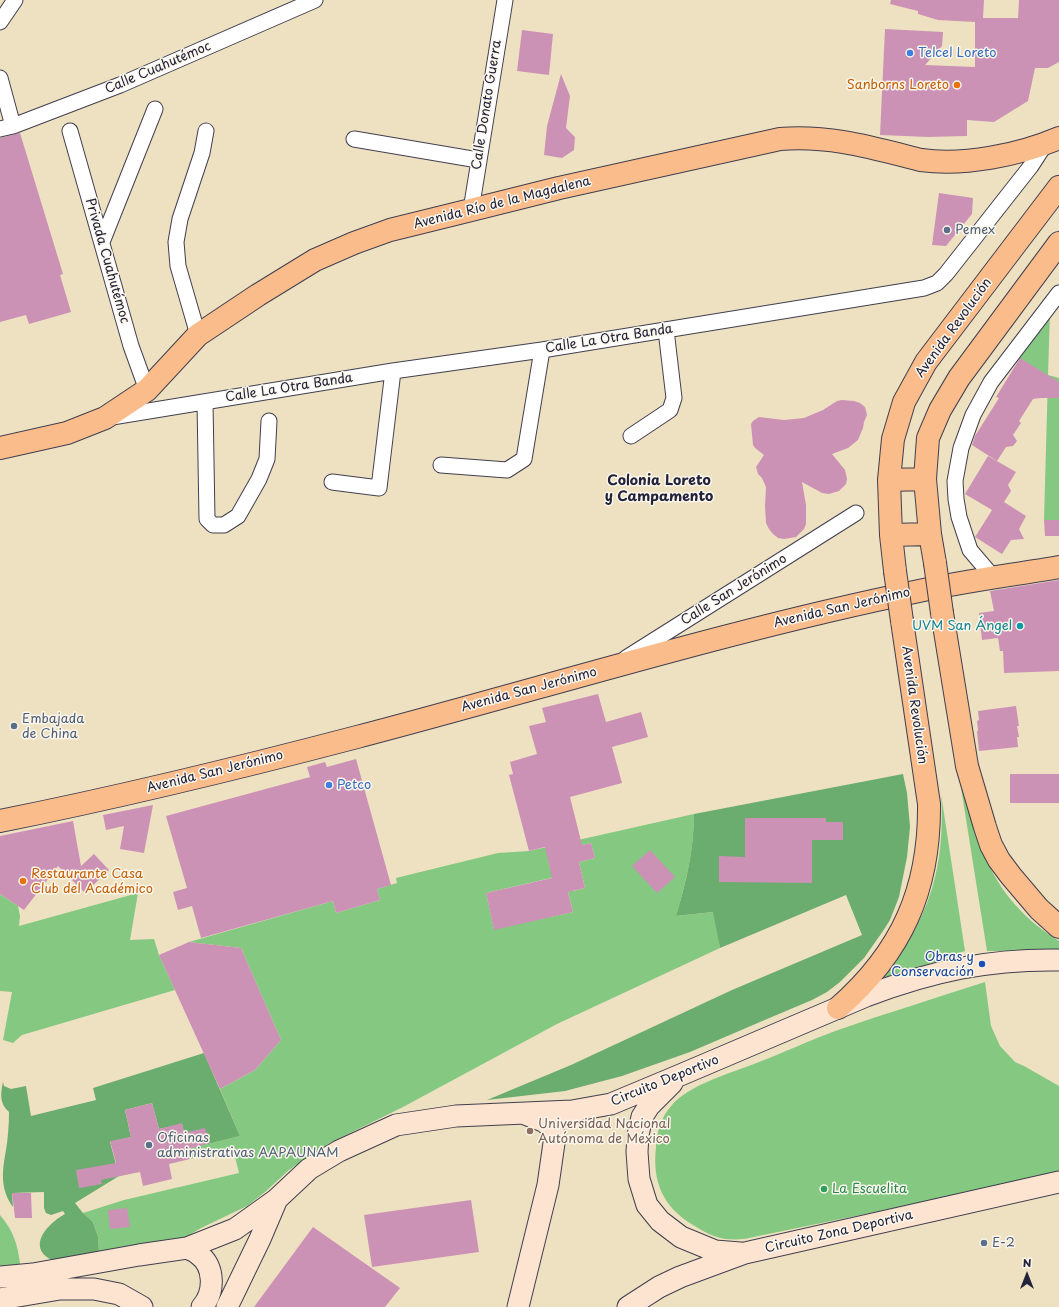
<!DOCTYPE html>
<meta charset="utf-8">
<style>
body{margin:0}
#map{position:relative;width:1059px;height:1307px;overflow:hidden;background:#eee1c1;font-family:"Playpen Sans",sans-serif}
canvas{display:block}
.north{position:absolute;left:1007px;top:1255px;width:40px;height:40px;-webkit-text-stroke:3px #fbf7ec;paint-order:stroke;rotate:0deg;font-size:11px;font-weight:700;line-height:16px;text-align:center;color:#22223b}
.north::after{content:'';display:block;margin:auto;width:14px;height:18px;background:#22223b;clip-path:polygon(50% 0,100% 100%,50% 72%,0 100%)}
</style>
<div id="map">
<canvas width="1059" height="1307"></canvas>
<div class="north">N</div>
</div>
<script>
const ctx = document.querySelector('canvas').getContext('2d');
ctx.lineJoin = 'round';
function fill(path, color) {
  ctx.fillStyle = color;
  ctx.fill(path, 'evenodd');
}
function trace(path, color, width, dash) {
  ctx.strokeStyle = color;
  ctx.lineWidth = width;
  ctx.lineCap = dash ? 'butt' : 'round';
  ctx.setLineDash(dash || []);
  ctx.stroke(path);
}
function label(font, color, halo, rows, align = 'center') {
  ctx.font = font + ' "Playpen Sans",sans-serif';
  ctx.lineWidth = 3;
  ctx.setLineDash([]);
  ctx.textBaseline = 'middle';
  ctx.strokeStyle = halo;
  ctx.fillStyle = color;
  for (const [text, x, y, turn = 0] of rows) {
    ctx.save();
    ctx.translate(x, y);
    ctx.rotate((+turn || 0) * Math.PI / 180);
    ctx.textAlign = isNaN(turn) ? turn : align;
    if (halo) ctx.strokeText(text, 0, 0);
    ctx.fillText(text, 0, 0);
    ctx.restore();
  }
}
const green = new Path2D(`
 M1050,311l-2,64 11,3v142h-15l4,-144 -32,-20z
 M959,775c6,20 13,39 19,59 4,9 6,20 10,29 15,33 40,59 71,78v10h-72z
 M941,794l24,157 -85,31c14,-19 28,-38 38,-59 21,-40 26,-85 23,-129z
 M694,814c0,35 -8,68 -18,102l38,-4 6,36 -163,76 -154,83 -73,36 -14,8 -27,19 -24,22 -18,14 -46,22 -15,9 -87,16 -1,-16 -5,-15 -10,-9 41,-13 115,-27 -6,-24 -43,10 -2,-10 52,-13 -20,-47 35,-19 26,-30 -40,-92 -52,-6 144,-41 3,12 44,-13 -3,-11 20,-6 -1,-5 102,-25 31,-2zM591,843l4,15 -16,4 6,26 -12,3 -6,-26 -17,3 -3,-15zM564,875l9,37 -79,17 -8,-36z
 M138,893l-8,47 24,-1 5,16 16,35 -153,45 -9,8 -10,-3 9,-48 -12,-1v-97l18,12 2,10 -1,10z
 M985,982l6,44 9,20 15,16 9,4 35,20v88l-315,65c-21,2 -32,-2 -51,-14 -30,-18 -41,-43 -37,-78 1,-16 5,-30 16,-42 17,-20 58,-32 82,-41 29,-11 56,-24 84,-34 49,-17 98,-32 147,-48z
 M0,1215c13,15 18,30 20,49l-20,2z`);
const forest = new Path2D(`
 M903,774l4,19 3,34 -3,30 -8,40 -9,23 -7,11 -19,27 -24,24 -13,10 -15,8 -52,22 -70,30 -68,24 -57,15 -78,9 84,-35 161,-75 130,-55 -16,-40 -126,53 -7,-36 -37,4c10,-33 18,-67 18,-102z
 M204,1053l36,83 -52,13 -6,-25 -23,5 -7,-26 -27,7 6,27 -21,5 9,34 -44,27 8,10 10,9 5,15 1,16 -45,8c-29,-13 -7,-37 11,-47l-2,-3 -12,4 -5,-2 -2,-5v-16l-32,1 1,14c-13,-18 -11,-35 -7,-57 2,-13 3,-25 3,-38 -9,-8 -9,-17 -6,-30l1,4 7,3 15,-3 5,30 65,-16 -3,-12z`);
const building = new Path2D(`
 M891,0h93l-1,18h35l1,-18h40v62l-11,6h-13l-7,33 -34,21 -27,-2v16l-39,1 -48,-2 5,-106 58,3 -1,14 -17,19 50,2v-45l-37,-2 -20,-6v-3l-28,-7z
 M522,30l31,4 -4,41 -32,-4z
 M561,74l9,22 -4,32 9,9 -1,13 -12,8 -18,-3 3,-29z
 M20,133l43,141 -3,1 11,37 -42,12 -3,-9 -26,7v-184z
 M939,193l34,5 -1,16 -26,32 -14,-1z
 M1020,358l39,24v16h-18l-8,1 -14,22 2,2 -8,12 4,6 -4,5 -7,1 -9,14 -25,-16 3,-9 24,-38 -3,-1z
 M842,400l12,1 6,2 5,4 2,8 -3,7 -1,6 -5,12 -10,8 -16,6 13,16 2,9 -1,5 -7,7 -10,3 -7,-1 -20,-11 4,23v19l-2,5 -8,8 -12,2 -6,-1 -5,-4 -4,-5 -3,-6 -1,-17 1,-19 -4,-9 -4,-4 -2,-7 8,-12 -9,-7 -2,-3 -2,-21 2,-3 6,-4 25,3 20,-2 19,-8 14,-9z
 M988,456l28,16 -8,13 3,6 -7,11 22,14 -7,13 5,10 -13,1 -9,14 -27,-17 17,-27 -27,-16z
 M1044,520h15v16h-14z
 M1059,580v91l-55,2 -1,-22h-3l-2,-13 -16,2 -3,-27 15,-2 -4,-20z
 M598,694l8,28 35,-10 7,25 -36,10 10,36 -52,14 12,48 9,-2 4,15 -16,4 6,26 -17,4 5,20 -79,18 -8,-37 66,-15 -7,-31 -16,4 -20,-76 4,-1 -3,-12 27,-8 -8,-28 17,-4 -4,-14z
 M1016,706l3,20h-2l2,11h-2l1,10 -39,4 -2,-20h1l-1,-10 2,-1 -1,-9z
 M356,759l35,126 -14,4 3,11 -44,13 -3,-12 -132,37 -9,-32 -14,4 -5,-18 14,-4 -21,-72 144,-39 -3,-10 18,-5 2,5z
 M1010,774h49v29h-49z
 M153,805l-9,48 -24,-4 4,-23 -18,4 -3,-15z
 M745,818h81v4h17v18h-31v43l-93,-1v-26l26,1z
 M73,821l8,45 13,-12 15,16 -24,23 -27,-27 -34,44 -24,-16v-58z
 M650,850l25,27 -18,16 -25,-27z
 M189,942l52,6 40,92 -26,30 -35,19 -61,-134z
 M152,1103l7,26 23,-6 2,10 21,-5 5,15 -22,6 2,10 -21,5 3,15 -29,7 -3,-14 -39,8 1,4 -23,4 -3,-18 40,-7 -6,-22 21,-4 -6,-27z
 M12,1193h19l1,25h-17z
 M471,1200l8,52 -107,15 -8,-52z
 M127,1208l3,19 -20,2 -2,-19z
 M313,1227l87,61 -15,19h-131z`);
const street = new Path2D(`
 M0,22l15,-22
 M0,78l13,48
 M0,129l13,-3 107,-41 195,-85
 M70,131l61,215 16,44
 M354,139l124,21
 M471,210l34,-210
 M102,242l53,-133
 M198,335l-20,-69 -2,-24 4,-23 22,-66 4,-22
 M205,402l2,117 6,6h11l14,-9 21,-37 8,-20 2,-38
 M112,417l281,-46 149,-21 382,-62 13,-5 9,-9 85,-108 15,-23
 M631,436l39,-26 4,-12 -8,-68
 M441,465l66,5 17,-11 18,-109
 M332,482l47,6 14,-117
 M993,577l-23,-27 -11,-33 -3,-18 -1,-18 6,-33 12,-33 18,-33 68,-89
 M626,658l230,-145`);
const secondary = new Path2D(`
 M672,1083l-23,23 -7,11 -4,18 -1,17 2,27 8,26 13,16 21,16 34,14 25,2
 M187,1248c4,2 8,3 11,6 17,12 17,38 4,53
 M0,1277l33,-3 106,-19 48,-7 48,-19 42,-30
 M0,1299l60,-10h34l25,5 23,13
 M227,1307l33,-68 17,-40 32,-30 30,-18 57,-26 60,-9 116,-5 39,-7 67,-28 188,-80c66,-25 122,-37 193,-36
 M518,1307l30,-122 7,-49 -5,-10 -7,-5 -18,-7
 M628,1307l31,-20 21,-10 65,-24 314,-71`);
const primary = new Path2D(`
 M0,448l67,-15 38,-15 42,-28 51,-55 60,-40 57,-35 39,-17 36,-13 81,-20 88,-22 221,-49c50,-4 93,9 141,21 43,6 98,-5 138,-22
 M889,480l36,-1
 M891,535l39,-1
 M935,563l-5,-29 -5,-55 3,-41 12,-28 19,-32 100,-135
 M895,571l-4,-36 -2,-55 4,-41 11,-37 22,-40 133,-175
 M942,613l25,153 18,61 6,18 8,15 12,16 28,33 20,18
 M0,821c120,-24 239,-53 357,-84 187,-49 372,-107 562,-146 46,-10 93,-16 140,-24
 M838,1008c64,-56 92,-119 91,-204l-27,-183`);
const primaryBridge = new Path2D(`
 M935,563l7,50
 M895,571l7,50`);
const markers = [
 [910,53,4,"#3f7fe0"],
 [957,85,4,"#e8710a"],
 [947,230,4,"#5c6f8a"],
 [1020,626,4,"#0f9aa8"],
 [14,726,4,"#5c6f8a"],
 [329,785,4,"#3f7fe0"],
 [23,881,4,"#e8710a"],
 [982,964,4,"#1a4fb4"],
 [530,1131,4,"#8d6e63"],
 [149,1145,4,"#5c6f8a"],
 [824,1189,4,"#2e9e5b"],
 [984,1243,4,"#5c6f8a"]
];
const shopNames = [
 ["Telcel Loreto",918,53],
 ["Petco",337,785]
];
const streetNames = [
 ["Calle Cuahutémoc",158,68,-23],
 ["Calle Donato Guerra",487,105,-81],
 ["Avenida Río de la Magdalena",502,203,-14],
 ["Privada Cuahutémoc",107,261,74],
 ["Avenida Revolución",954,328,-54],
 ["Calle La Otra Banda",609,339,-9],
 ["Calle La Otra Banda",289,388,-9],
 ["Calle San Jerónimo",734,590,-32],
 ["Avenida San Jerónimo",842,608,-13],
 ["Avenida San Jerónimo",529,690,-15],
 ["Avenida Revolución",914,705,82],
 ["Avenida San Jerónimo",215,772,-14],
 ["Circuito Deportivo",665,1081,-22],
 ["Circuito Zona Deportiva",839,1232,-13]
];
const foodNames = [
 ["Sanborns Loreto",949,85],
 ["Restaurante Casa",31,874,"left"],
 ["Club del Académico",31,889,"left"]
];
const serviceNames = [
 ["Pemex",955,230],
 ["Embajada",22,719],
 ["de China",22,734],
 ["Oficinas",157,1138],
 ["administrativas AAPAUNAM",157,1153],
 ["E-2",992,1243]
];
const cultureNames = [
 ["UVM San Ángel",1012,626]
];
const transitNames = [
 ["Obras y",974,957],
 ["Conservación",974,972]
];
const educationNames = [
 ["Universidad Nacional",538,1124],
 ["Autónoma de México",538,1139]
];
const leisureNames = [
 ["La Escuelita",832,1189]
];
const neighbourhoodNames = [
 ["Colonia Loreto",659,481],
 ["y Campamento",659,497]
];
fill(green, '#84c881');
fill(forest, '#6bac6f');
fill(building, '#cc92b5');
trace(street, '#413f4f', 17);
trace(secondary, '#413f4f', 23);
trace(primary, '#413f4f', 24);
trace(street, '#fff', 15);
trace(secondary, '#fde4d0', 21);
trace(primary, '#f9bc8a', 22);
trace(primaryBridge, '#413f4f', 24, []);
trace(primaryBridge, '#f9bc8a', 22);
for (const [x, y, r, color] of markers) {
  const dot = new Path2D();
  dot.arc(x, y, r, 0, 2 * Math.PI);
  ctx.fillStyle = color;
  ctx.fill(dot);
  trace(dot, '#fbf7ec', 1.5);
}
label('13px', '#366cbe', '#fbf7ec', shopNames, 'left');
label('13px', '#22223b', '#fbf7ec', streetNames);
label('13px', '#c56008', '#fbf7ec', foodNames, 'right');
label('13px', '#4e5e75', '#fbf7ec', serviceNames, 'left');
label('13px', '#0d838f', '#fbf7ec', cultureNames, 'right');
label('13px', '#164399', '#fbf7ec', transitNames, 'right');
label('13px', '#785e54', '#fbf7ec', educationNames, 'left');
label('13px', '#27864d', '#fbf7ec', leisureNames, 'left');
label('bold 14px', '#22223b', '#fbf7ec', neighbourhoodNames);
</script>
